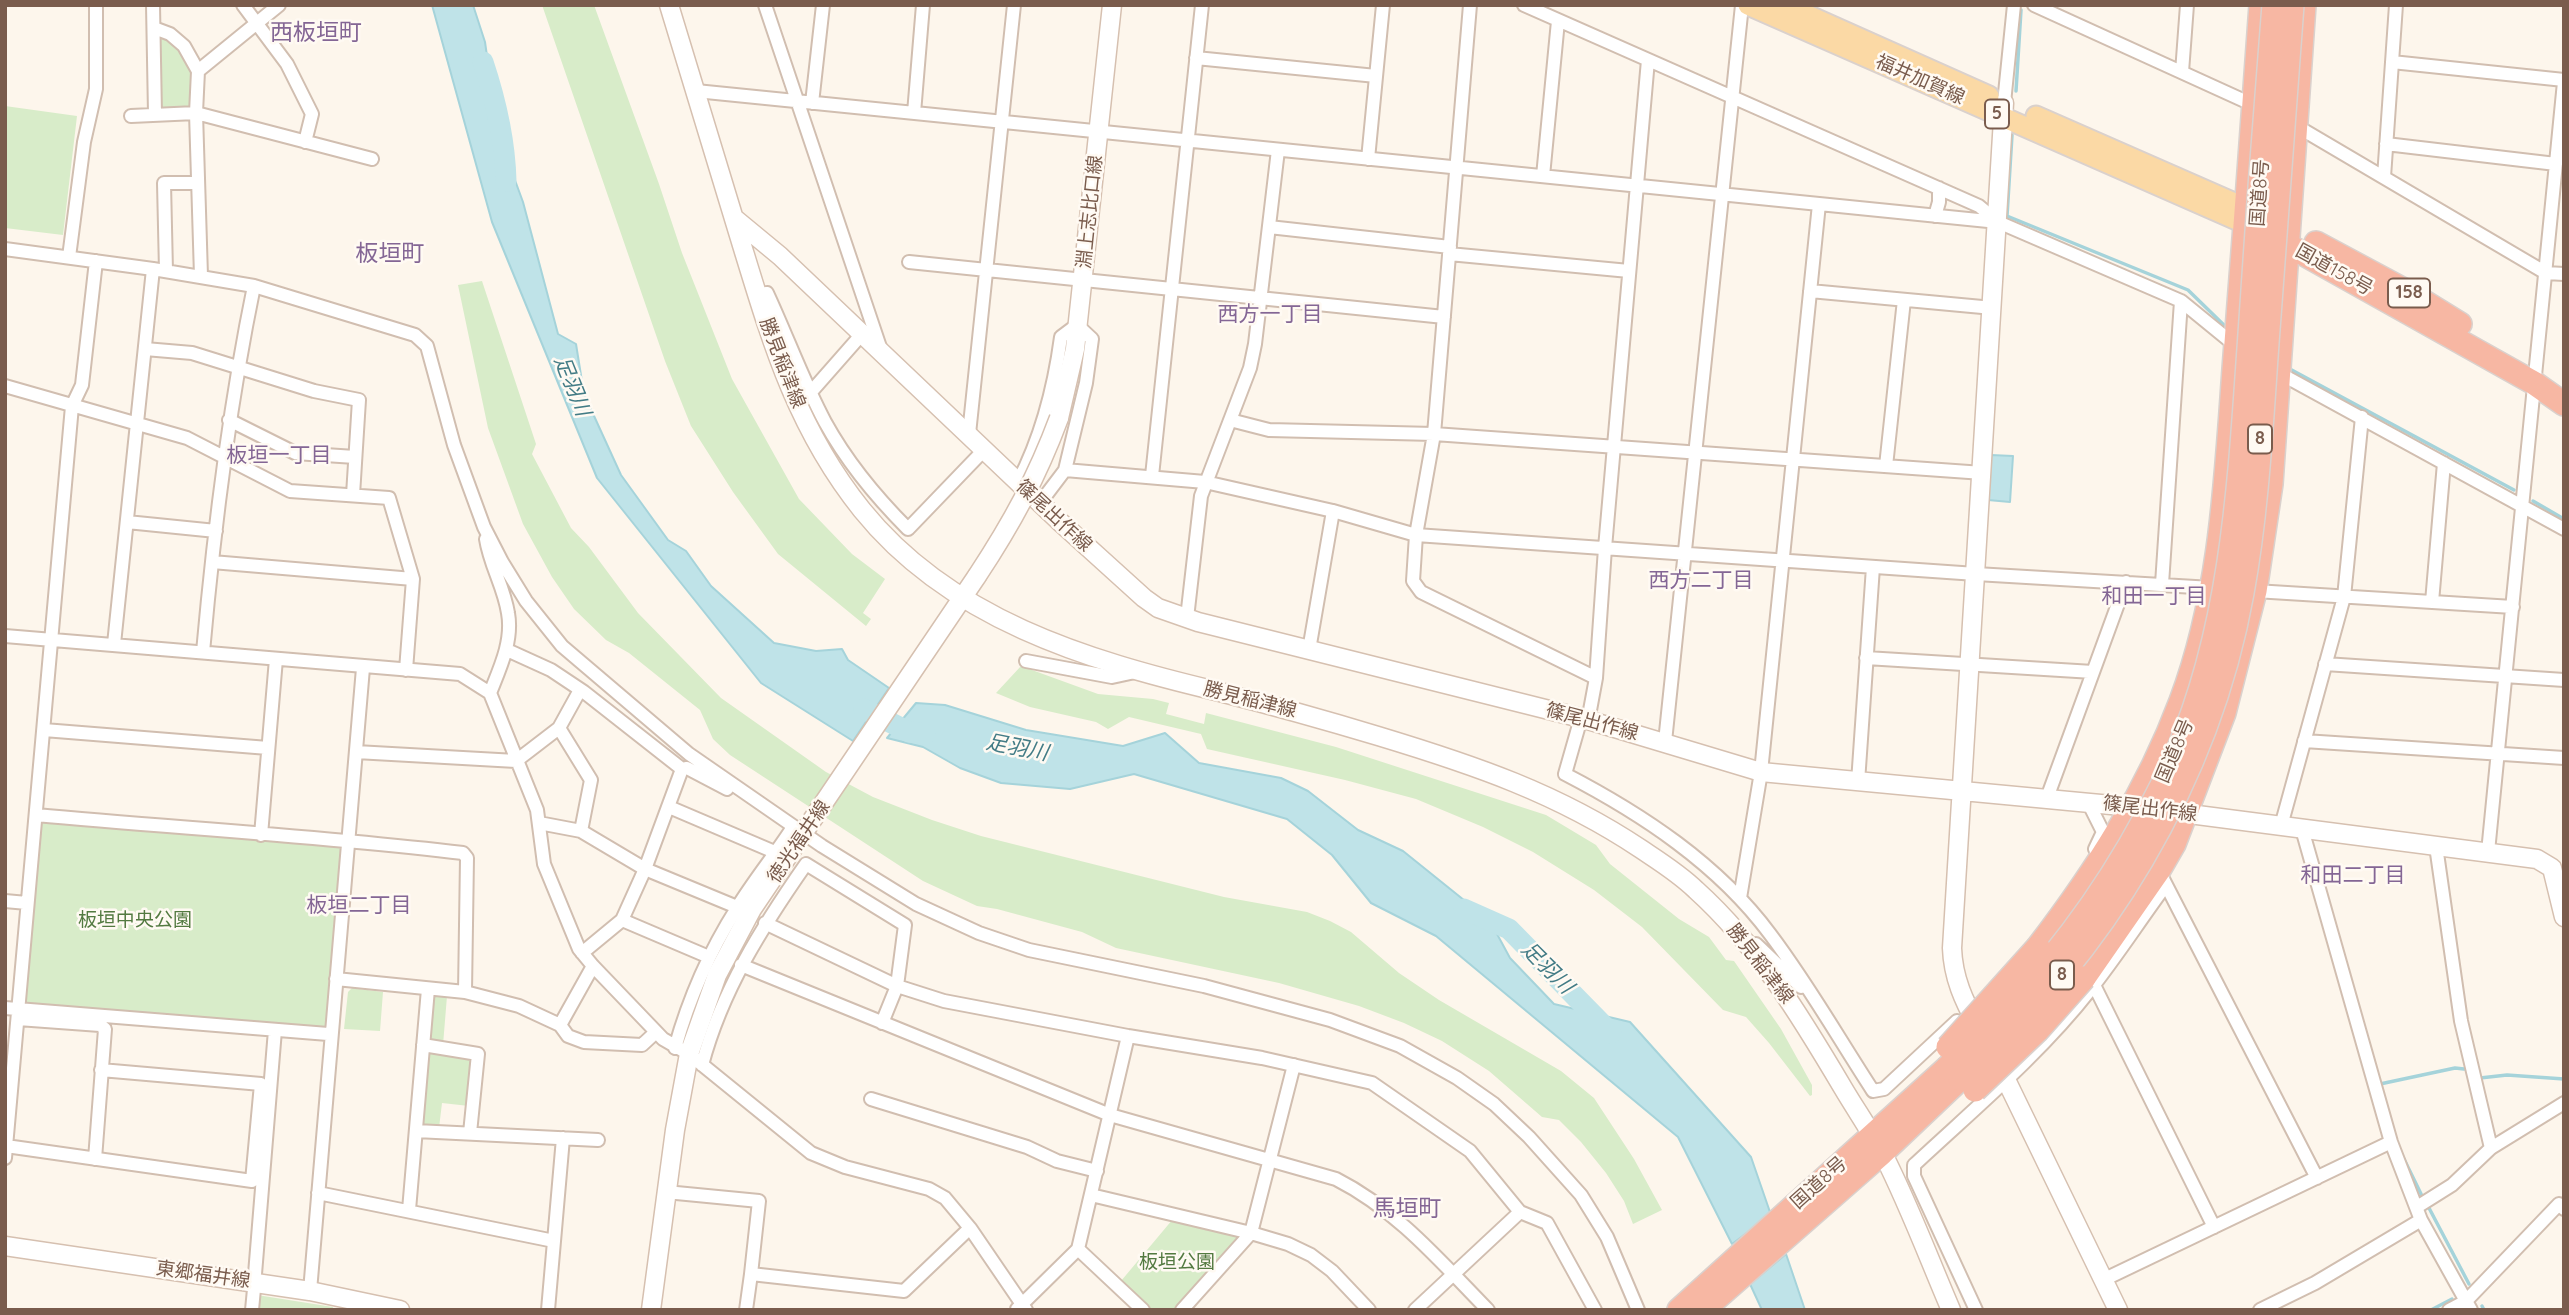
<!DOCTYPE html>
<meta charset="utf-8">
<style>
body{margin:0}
#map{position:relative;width:2569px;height:1315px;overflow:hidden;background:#fdf6ec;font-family:Quicksand,sans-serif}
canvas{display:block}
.frame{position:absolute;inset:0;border:7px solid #7a5c4d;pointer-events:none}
</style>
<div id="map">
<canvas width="2569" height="1315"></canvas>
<div class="frame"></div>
</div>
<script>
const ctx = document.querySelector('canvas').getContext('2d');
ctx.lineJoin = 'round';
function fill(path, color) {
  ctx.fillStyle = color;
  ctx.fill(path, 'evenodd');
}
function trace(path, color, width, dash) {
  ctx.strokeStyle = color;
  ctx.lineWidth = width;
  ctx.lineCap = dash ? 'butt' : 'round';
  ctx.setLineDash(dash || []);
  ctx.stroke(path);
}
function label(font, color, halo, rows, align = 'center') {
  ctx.font = font + ' Quicksand,"Noto Sans JP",sans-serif';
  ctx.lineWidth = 5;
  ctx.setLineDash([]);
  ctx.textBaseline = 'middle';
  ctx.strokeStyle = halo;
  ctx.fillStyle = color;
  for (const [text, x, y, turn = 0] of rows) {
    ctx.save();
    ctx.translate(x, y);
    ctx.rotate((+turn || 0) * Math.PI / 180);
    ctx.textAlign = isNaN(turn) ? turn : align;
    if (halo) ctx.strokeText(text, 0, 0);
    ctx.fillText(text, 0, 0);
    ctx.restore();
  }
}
const green = new Path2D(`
 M542,5h52l65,179 23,69 50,126 67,120 53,55 33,25 -22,34 8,6 -5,7 -88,-72 -45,-62 -42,-66 -26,-65z
 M156,34l17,5 22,32 -3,40h-34z
 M5,106l72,10 -14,119 -58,-7z
 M482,281l54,163 -4,10 39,74 18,19 49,66 83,85 105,74 47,25 59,23 49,16 243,61 83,15 23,9 21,11 48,41 40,27 122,71 33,27 40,61 28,51 -29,14 -9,-23 -18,-28 -25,-31 -22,-22 -17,-3 -53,-46 -47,-30 -38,-18 -45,-17 -80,-23 -163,-35 -34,-16 -85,-23 -20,-3 -54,-25 -193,-126 -17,-16 -13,-29 -71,-57 -23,-13 -32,-31 -22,-32 -29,-53 -35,-96 -30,-143z
 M1021,666l77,28 55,5 16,4 -3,11 38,10 2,-11 130,34 210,68 50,30 14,19 69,55 30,18 17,23 8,1 47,68 31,56v10l-2,1 -41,-53 -23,-26 -23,-7 -81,-83 -48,-37 -61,-38 -50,-25 -67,-28 -71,-19 -138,-31 -6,-15 -72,-17 -21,12 -12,-7 -66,-15 -34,-14z
 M39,818l305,27 -19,185 -302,-25z
 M352,988l31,4 -3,39 -36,-2 4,-37z
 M433,994l14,2 -4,49 -15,-3z
 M428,1050l47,8 -6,48 -27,-3 -3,25 -18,-2z
 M1173,1219l71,17 -69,74h-25l-29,-29z
 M257,1295l76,12 -1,3h-77z`);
const water = new Path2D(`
 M432,5h41l12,37 13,92 25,68 35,132 18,10 8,50 37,81 47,65 18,11 25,35 63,57 42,8 26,-2 6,11 41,28 -36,53 -92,-58 -164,-205 -105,-256z
 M1991,455l22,1 -3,46 -22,-2z
 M916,703l29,2 81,25 97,16 42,-13 34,30 82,15 27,13 50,39 45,21 87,70 20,37 44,46 76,18 121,135 20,58 -39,29 -54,-107 -242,-201 -65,-33 -39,-48 -45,-36 -153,-45 -64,15 -69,-6 -41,-15 -37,-21 -36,-9z
 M1786,1254l19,56h-43l-12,-26z`);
const stream = new Path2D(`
 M2016,91l5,-81
 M2012,135l-5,81 181,74 41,40
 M2288,368l226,122
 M2533,501l31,18
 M2480,1078l27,-3 57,4
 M2381,1088l-1,-4 75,-16 9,1
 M2402,1155l20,41
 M2429,1208l40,76
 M2482,1306l2,4
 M2431,1310l21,-11`);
const river = new Path2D(`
 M483,62c13,39 22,77 23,119
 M864,709l45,23 16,2
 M1464,909l45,20 102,104`);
const street = new Path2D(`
 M153,5l2,109
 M243,5l44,59 25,50 -7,28
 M765,5l116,345
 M1470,5l-36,429 -18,101 -3,46 8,11 175,86
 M1524,5l455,201 19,16 183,79 49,40 6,2
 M2034,5l224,102
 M154,28l16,6 14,12 14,25 -2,42 5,163
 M1196,58l180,18
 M2392,62l172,18
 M198,71l81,-66
 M2182,72l5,-67
 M696,91l1302,131
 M812,103l11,-98
 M2004,103l10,-98
 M914,113l9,-108
 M131,116l65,-3 176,46
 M2293,124l253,149 18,1
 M2386,144l170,20
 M1368,159l15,-154
 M1543,176l15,-155
 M2384,177l12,-172
 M1935,216l4,-14v-14
 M1269,227l181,20
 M5,249l148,20 101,17 161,49 12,11 27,99 30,82 18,35 24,39 36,45 127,108 133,92 94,58 63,29 50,17 175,36 126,34 70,26 57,32 37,26 35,33 52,58 26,42 31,73
 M1449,254l180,17
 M69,257l15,-115 12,-53v-84
 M909,262l535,55
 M166,271l-2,-88h34
 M1810,291l183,17
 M757,295l10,-2c20,43 36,88 58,129 22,40 51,75 83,107l77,-80
 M145,349l47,4 122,38 45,9 -6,95
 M2279,373l285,156
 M5,386l182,52 103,53 99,7 24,81 -7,91
 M811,392l51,-58
 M229,420l66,33 60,4
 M1230,420l39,10 165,4 549,39
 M969,434l45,-429
 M1886,466l18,-166
 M1065,470l140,12 128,29 83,24 560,39 236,14
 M1152,476l50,-471
 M1018,482c24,-46 36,-93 43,-145l16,-12 15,14 -6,44 -21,87 -25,33
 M127,522l89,9
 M486,539c4,26 18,48 22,74 5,28 -8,55 -18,80
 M212,562l201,17
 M2162,584l19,-283
 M2255,591l258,16
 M2432,602l12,-139
 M1187,618l14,-122 49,-128 5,-24 23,-194
 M5,636l455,38 30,19 47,117 7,54 35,85 14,17 70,73 26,15 122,99 34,14 84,22 16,9 25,30 56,82
 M114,644l39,-375
 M507,650l44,20 33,22 98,77 5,-1 40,21
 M1309,650l24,-139
 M203,652c11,-123 26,-245 51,-366
 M1866,658l227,14
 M1026,661l86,16 23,-5
 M2325,664l239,16
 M1581,718l-16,56c77,40 153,90 205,160 38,50 69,105 103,157l11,-2 73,-68
 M1588,721l8,-43 9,-130 43,-488
 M559,728l32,52 -10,51
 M44,730l224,18
 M2304,741l260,17
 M1665,742l77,-737
 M356,752l160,9 43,-33 21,-38
 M1858,782l15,-215
 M2047,798l79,-216
 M2088,802l15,30 -8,17
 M669,807l108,46
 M36,815c142,13 285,21 427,38l4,5 -2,134
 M539,823l42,8 64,38 92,38
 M2281,826l63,-229 18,-180
 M2302,829l89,313 30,78 50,90
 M261,835l15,-176
 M2436,846l25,175 30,127
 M2488,852l76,-770
 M2163,879l154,299
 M1740,898l21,-126 58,-568
 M5,901l22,2
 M622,920l87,37
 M765,923l132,63 47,15 184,35 134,22 110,25 98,68 50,61 -105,98
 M1756,944l45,43
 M582,953l40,-33 23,-51 37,-100
 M741,965l369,150 226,64c61,31 104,82 152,131
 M336,979l129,13 54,14 41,19 33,-59
 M2094,985l120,242
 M5,1008l323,26
 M18,1019l82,6 5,4 -10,130
 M560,1025l8,11 16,6 58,3 14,-13
 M423,1045l55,9 -8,79
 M675,1048c14,-50 34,-96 62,-140 17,-28 38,-53 56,-81
 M702,1065c20,-75 60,-138 104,-201l99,61 -8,61 -15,37
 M871,1099l156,48 30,14 40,10
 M416,1131l182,9
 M6,1146l246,35 9,-97 -160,-14
 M5,1158l67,-752 10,-21 14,-124
 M666,1192l93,9 -8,73
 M318,1193l236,48
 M1091,1195l160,38 37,11 23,11 21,16 37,39
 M2417,1207l35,-22 39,-37 73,-45
 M409,1210l19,-221
 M1520,1212l27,11 48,87
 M1078,1249l65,61
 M255,1274l20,-244
 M2105,1279l286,-137
 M310,1291l53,-623
 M1017,1309l61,-60 50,-213
 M252,1310l2,-21
 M548,1310l15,-172
 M746,1310l5,-36 153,17 66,-63
 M1182,1310l69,-77 43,-168
 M1976,1310l-62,-134v-11c60,-56 125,-110 176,-175 27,-34 50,-70 76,-105
 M2260,1310l55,-27 106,-63
 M2449,1310l17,-9 93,-97 5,5`);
const secondary = new Path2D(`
 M669,5c24,79 48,158 72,237 30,98 55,186 121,268 88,109 224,150 354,181 55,14 109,29 162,45 96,29 179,57 263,113 18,12 39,25 55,41 62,56 105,127 147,198 13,22 29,45 41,68 25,49 45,103 67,154
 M734,218l46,38 279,265 85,77 14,10 40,14 383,96 180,54 382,36
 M1059,418l16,-69 37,-344
 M2174,812l363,47 15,9 12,49
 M1978,1027c-14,-26 -25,-49 -26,-79l52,-845
 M1995,1057l123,253
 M5,1246l305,45 90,19
 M651,1310l24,-180 14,-76 28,-79 35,-66 225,-333`);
const primary = new Path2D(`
 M1748,5l498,219
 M1785,5l204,91
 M2036,116l212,93`);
const highway = new Path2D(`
 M2277,239l257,144 30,21
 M2316,243l97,52 47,29
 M2038,947c58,-76 109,-155 143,-246 40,-106 45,-220 53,-332 10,-121 18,-243 27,-364
 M2084,978l75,-108 15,-26 50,-131 31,-122 16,-107 33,-479
 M1679,1310l268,-242
 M1703,1310l179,-157 78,-74`);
const secondaryBridge = new Path2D(`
 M977,576c35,-53 60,-99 82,-158`);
const highwayBridge = new Path2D(`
 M1948,1047l90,-100
 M1947,1068c27,-27 56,-53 81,-82 61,-69 112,-149 149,-233 57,-131 63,-278 73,-419 7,-110 15,-219 24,-329
 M1960,1079c143,-126 248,-297 282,-486 15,-82 19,-166 25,-250 9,-112 17,-225 25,-338
 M1975,1090l62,-59 47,-53`);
const shields = [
 [1997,114,24],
 [2409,293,42],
 [2260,439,24],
 [2062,975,24]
];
const shieldNames = [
 ["5",1997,114],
 ["158",2409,293],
 ["8",2260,439],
 ["8",2062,975]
];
const streetNames = [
 ["福井加賀線",1920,80,24],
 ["国道8号",2260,193,-86],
 ["淵上志比口線",1090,212,-84],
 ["国道158号",2334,270,29],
 ["勝見稲津線",782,363,69],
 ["篠尾出作線",1054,516,43],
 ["勝見稲津線",1250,700,14],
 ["篠尾出作線",1592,722,15],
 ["国道8号",2175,751,-67],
 ["篠尾出作線",2150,809,7],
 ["徳光福井線",799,842,-56],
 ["勝見稲津線",1760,964,52],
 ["国道8号",1819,1183,-42],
 ["東郷福井線",203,1275,8]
];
const parkNames = [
 ["板垣中央公園",135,920],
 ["板垣公園",1177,1262]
];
const neighbourhoodNames = [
 ["西方一丁目",1270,315],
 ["板垣一丁目",279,456],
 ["西方二丁目",1701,581],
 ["和田一丁目",2154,597],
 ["和田二丁目",2353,876],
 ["板垣二丁目",359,906]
];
const waterNames = [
 ["足羽川",572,386,68],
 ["足羽川",1017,748,11],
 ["足羽川",1547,968,45]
];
const quarterNames = [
 ["西板垣町",316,33],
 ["板垣町",390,254],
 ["馬垣町",1407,1209]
];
fill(green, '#d8ecc9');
fill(water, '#bfe3e8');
trace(water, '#a5d3da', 2);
trace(stream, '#a5d3da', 3.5);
trace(river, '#bfe3e8', 21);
trace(street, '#d1beb0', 16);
trace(secondary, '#d6c0b0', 21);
trace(primary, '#dad1cd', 23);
trace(highway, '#dad1cd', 26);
trace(street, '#fff', 12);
trace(secondary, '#fff', 18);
trace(primary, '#fbd9a5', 19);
trace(highway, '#f7b7a3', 23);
trace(secondaryBridge, '#d6c0b0', 21, []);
trace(highwayBridge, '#dad1cd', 26, []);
trace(secondaryBridge, '#fff', 18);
trace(highwayBridge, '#f7b7a3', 23);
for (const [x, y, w] of shields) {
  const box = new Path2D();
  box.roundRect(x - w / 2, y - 14.5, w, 29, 5);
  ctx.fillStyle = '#fffaf3';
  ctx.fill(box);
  trace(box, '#7a5c4d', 2);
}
label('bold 18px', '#7a5c4d', null, shieldNames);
label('19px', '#7a5c4d', '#fffaf3', streetNames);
label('19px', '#537a41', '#fffaf3', parkNames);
label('21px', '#846695', '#fffaf3', neighbourhoodNames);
label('italic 21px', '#437c86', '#fffaf3', waterNames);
label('23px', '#846695', '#fffaf3', quarterNames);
</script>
